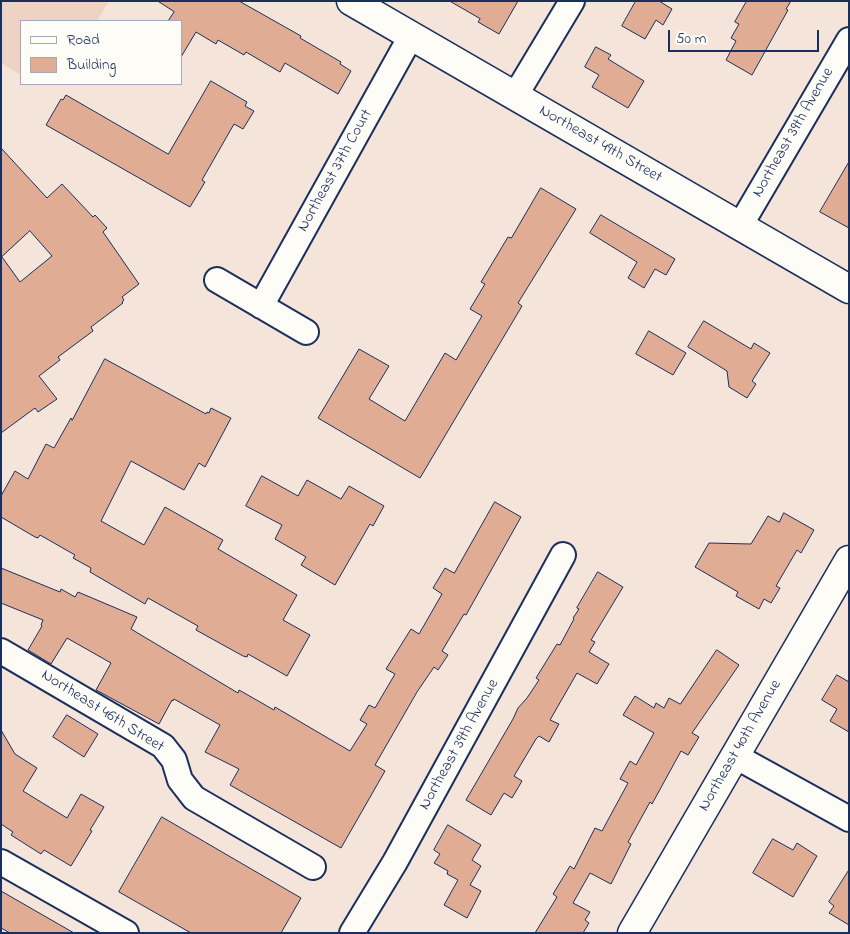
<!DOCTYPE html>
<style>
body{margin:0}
#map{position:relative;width:850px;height:934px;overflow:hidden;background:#f4e4d9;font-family:"Indie Flower",sans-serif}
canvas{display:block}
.frame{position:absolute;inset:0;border:2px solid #1b2f5e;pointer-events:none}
.legend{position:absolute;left:20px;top:20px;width:162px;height:65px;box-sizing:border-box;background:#fdfcf7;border:1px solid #a3aaba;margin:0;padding:6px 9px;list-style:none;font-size:15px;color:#1b2f5e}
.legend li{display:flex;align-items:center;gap:10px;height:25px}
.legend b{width:25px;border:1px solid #a3aaba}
.scale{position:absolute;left:668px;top:30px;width:151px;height:22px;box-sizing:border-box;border:2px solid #1b2f5e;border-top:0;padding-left:6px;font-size:15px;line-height:18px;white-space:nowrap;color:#1b2f5e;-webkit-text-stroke:4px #fdfcf7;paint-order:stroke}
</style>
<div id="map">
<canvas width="850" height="934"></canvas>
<div class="frame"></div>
<ul class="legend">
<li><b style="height:6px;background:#fdfcf7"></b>Road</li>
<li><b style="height:14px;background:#e0ac94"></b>Building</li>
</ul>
<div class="scale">50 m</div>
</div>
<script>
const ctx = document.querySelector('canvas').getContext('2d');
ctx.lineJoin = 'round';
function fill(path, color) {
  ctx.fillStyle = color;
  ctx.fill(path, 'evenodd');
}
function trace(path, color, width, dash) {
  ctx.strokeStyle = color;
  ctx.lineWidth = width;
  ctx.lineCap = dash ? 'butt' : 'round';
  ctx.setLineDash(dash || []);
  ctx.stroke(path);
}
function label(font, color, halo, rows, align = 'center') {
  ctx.font = font + ' "Indie Flower",sans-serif';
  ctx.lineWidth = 4;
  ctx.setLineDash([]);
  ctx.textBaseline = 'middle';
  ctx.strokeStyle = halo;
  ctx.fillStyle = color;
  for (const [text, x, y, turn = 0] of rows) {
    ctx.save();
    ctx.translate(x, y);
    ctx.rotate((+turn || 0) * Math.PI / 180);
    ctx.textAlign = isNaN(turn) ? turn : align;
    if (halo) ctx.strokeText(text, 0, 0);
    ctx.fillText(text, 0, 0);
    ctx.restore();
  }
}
const built = new Path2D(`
 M1,1h108l-12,20h-76v54l-20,-12z`);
const building = new Path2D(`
 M158,1h81l62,35 -1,2 41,24 -1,2 11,7 -13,23 -53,-31 -5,9 -34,-20 -2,3 -26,-15 -2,4 -20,-12 -15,25v-36h-13l6,-9z
 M450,1h68l-19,33 -21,-12 2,-3z
 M636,1h23l13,8 -9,16 -7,-5 -11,19 -23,-13z
 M747,1h44l-5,8 2,1 -36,65 -26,-15 10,-19 -5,-3 8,-14 -4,-2z
 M596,47l15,8 -3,4 36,22 -16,27 -36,-21 7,-12 -14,-8z
 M211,81l36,21 -2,4 9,5 -11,18 -9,-5 -32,56 3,2 -15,25 -144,-82 15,-26 2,1 3,-5 102,59z
 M1,148l46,50 15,-14 31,33 2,-2 12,13 -4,4 36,52 -17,13 2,3 -2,2 1,1 -32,24 2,4 -35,26 2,3 -21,16 18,23 -19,13 -3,-4 -34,25zM30,231l22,25 -32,26 -18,-25z
 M849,162v66l-29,-16z
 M541,188l35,21 -58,94 4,3 -102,172 -102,-60 41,-69 30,17 -20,33 36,22 40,-68 11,7 26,-44 -12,-7 15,-25 -4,-2 27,-45 3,1z
 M601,215l74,44 -9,16 -11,-6 -11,19 -16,-10 9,-16 -47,-29z
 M704,321l47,28 3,-6 16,10 -18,28 4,3 -9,14 -18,-11 -2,-16 -39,-24z
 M649,331l37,22 -13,22 -37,-21z
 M105,359l101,55 1,-2 2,1 2,-5 20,10 -26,49 -6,-4 -15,27 -53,-29 -30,60 43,24 21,-38 58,33 -5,9 79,46 -14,25 27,15 -23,41 -39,-22 -1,3 -4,-1 -47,-26 2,-4 -50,-28 -3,6 -55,-32 1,-4 -18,-10 2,-3 -35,-20 -2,3 -3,-1 -34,-20v-21l14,-25 13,8 18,-35 8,4 17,-30 1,2z
 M262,476l36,20 9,-16 34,19 8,-13 35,20 -11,20 -3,-2 -35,61 -34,-20 5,-8 -31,-18 7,-14 -36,-19z
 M495,502l26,15 -55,98 -2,-1 -22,37 6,4 -10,15 -4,-3 -17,25 -42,73 10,6 -44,77 -111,-63 9,-16 -34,-17 15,-27 -46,-26 -1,2 -1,-1 -13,24 -63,-34 15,-27 -44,-25 -16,26 -23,-14 14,-24 -1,-1 2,-5 -42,-17v-35l59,24 1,-3 14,8 3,-5 59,25 -6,12 107,64 1,-3 35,20 1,-3 75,44 17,-27 -7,-4 9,-15 6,3 20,-34 -9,-5 25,-40 8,5 23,-40 -9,-6 12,-20 9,5z
 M784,513l30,17 -13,23 -4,-3 -21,36 4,2 -9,15 -7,-4 -5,10 -23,-13 2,-4 -43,-25 14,-24 42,1 17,-28 11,6z
 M598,572l25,15 -32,53 4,2 -6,10 20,12 -12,20 -20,-11 -27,47 9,4 -10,18 -10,-6 -3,3 -22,37 8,5 -10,17 -8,-5 -13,22 -25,-15 47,-81 5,-11 9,-10 12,-18 -3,-2 21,-34 3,1 14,-26 -1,-1 6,-9 -2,-1z
 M717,650l22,15 -47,68 7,4 -11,18 -7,-4 -29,53 -2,-2 -22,40 3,2 -20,40 -21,-11 -17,30 17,9 -5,8 4,3 -6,10h-48l22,-36 -4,-3 17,-28 4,3 21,-41 7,3 26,-48 -8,-4 10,-18 6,4 18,-32 -31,-18 12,-19 19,12 2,-5 8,5 5,-10 11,6z
 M837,675l12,7v50l-19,-11 7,-12 -15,-9z
 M67,715l31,19 -14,23 -31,-20z
 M1,730l14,24 22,14 -14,23 44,27 14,-24 23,13 -14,23 2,1 -21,35 -27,-16 -3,4 -30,-19 2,-3 -12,-8z
 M162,817l139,81 -20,35h-90l-72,-41z
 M448,825l33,20 -9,15 9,6 -11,19 11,6 -14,27 -23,-13 14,-25 -11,-6 1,-3 -14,-8 6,-9 -6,-4z
 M773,839l20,11 4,-7 20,13 -24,41 -40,-24z
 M849,870v55l-20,-12 5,-7 -5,-4z
 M1,891l73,42h-64l-9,-5z`);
const street = new Path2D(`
 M515,96l57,-95
 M740,226l109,-186
 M217,280l89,52
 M261,306l150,-270
 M1,651l162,95 11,14 6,20 14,18 119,69
 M735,756l114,63
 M1,862l125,71
 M352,933l43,-71 168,-307`);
const secondary = new Path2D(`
 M351,1l498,288
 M632,933l217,-373`);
const streetNames = [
 ["Northeast 39th Avenue",794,133,-60],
 ["Northeast 49th Street",600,145,30],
 ["Northeast 37th Court",336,171,-61],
 ["Northeast 46th Street",102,712,32],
 ["Northeast 39th Avenue",460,745,-61],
 ["Northeast 40th Avenue",741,746,-60]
];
fill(built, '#eed3c4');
fill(building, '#e0ac94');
trace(building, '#1b2f5e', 1);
trace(street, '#1b2f5e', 28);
trace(secondary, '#1b2f5e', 31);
trace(street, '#fdfcf7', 24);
trace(secondary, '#fdfcf7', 28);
label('16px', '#1b2f5e', '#fdfcf7', streetNames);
</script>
